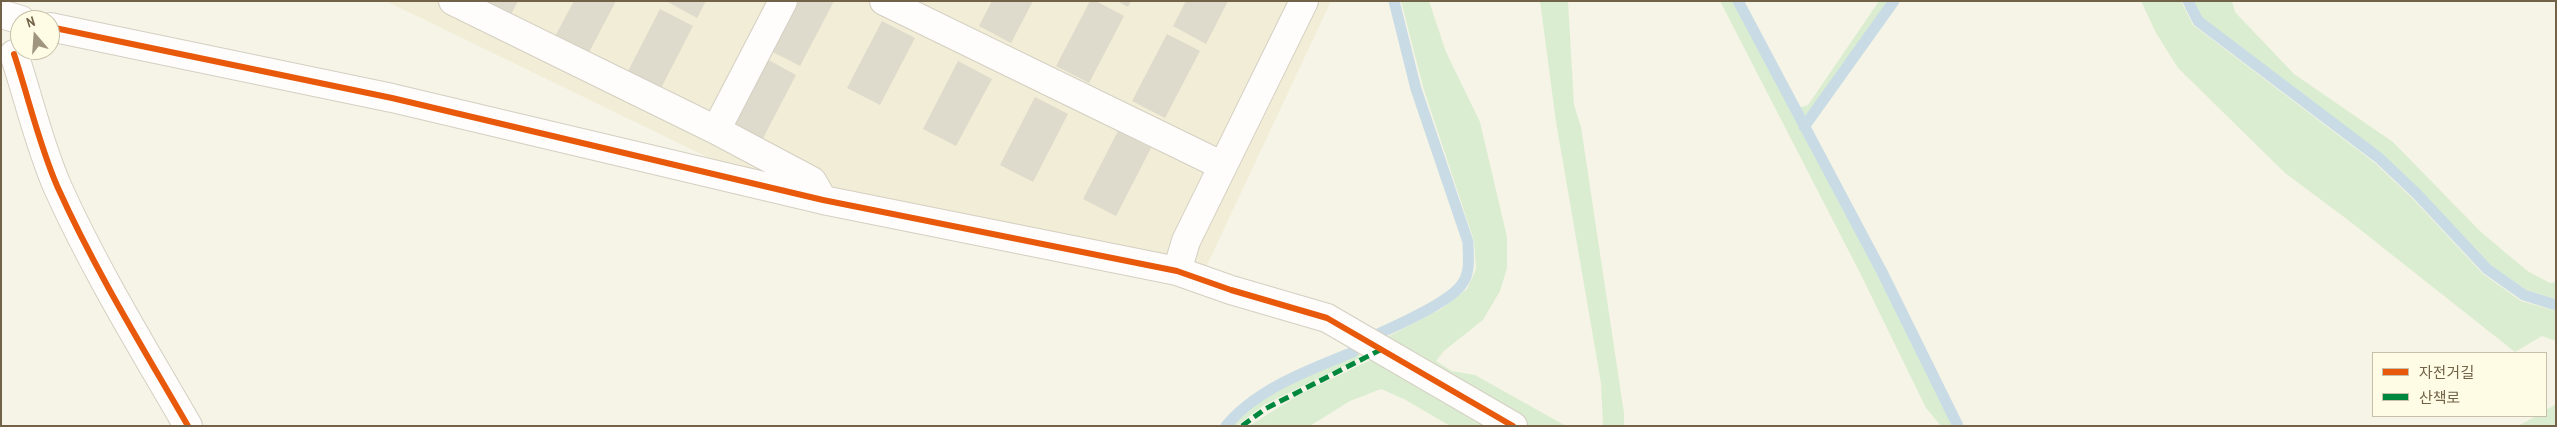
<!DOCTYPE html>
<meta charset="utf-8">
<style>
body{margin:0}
#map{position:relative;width:2557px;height:427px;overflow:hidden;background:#f6f4e6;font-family:"Archivo Narrow","Noto Sans KR",sans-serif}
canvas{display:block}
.frame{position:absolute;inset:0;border:2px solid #726348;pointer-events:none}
.legend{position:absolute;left:2372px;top:352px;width:175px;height:65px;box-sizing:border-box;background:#fffce6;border:1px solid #c7bfa7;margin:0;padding:6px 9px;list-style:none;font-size:15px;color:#726348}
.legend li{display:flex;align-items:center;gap:10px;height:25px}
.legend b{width:25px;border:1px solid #c7bfa7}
.north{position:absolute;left:10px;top:10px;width:50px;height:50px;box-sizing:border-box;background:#fffce6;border:1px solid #c7bfa7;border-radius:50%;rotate:342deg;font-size:14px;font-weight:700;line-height:20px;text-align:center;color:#726348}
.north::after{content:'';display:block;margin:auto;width:18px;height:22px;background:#a0967f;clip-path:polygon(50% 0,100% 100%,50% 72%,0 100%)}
</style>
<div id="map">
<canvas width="2557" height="427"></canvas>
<div class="frame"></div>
<ul class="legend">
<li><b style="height:6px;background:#e8590c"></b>자전거길</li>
<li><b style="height:6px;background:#00873e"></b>산책로</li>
</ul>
<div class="north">N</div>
</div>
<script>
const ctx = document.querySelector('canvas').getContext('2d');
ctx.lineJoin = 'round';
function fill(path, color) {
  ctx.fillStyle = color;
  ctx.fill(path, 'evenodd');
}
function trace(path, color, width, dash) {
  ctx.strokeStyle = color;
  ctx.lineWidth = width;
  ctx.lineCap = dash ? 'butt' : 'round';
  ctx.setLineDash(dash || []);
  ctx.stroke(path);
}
const residential = new Path2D(`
 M386,1h945l-131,279 -396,-76z`);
const green = new Path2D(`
 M1401,1h28l17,51 34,70 27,115v31l-7,23 -17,29 -39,31 -8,10 16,10 23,4 91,51h-44l-141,-86 60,-31 26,-20 9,-20 -2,-28 -51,-154z
 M1540,1h28l6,104 7,22 43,286v13h-21l-2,-43 -45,-261z
 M1720,1h15l145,272 75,153h-14l-15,-18 -66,-135z
 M1879,1h12l-86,120 -7,-13 10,-3z
 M2141,1h40l12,24 182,138 38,36 70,75 38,27 35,10v30l-14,-5 -27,16 -167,-132 -63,-47 -107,-105 -22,-35z
 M2194,1h38l3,11 59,62 99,68 87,89 27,23 22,18 21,11 6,-1v17l-29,-9 -37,-25 -69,-74 -39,-36 -180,-137z
 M1361,352l-3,7 -94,46 -28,21h-8c38,-36 86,-55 133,-74z
 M1381,355l114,71h-45l-46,-27 -23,-10 -31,12 -40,25h-61l51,-32z
 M2556,404v21l-2,1h-36l18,-10h10v-6z`);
const stream = new Path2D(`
 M1738,1l144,271 76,154
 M2188,1l10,20 181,137 38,36 70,75 37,26 32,10
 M1804,127l90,-126
 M1378,334c21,-10 72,-32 84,-50 9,-12 6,-28 6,-42l-52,-153 -22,-88
 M1226,426c30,-37 83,-56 127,-74`);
const building = new Path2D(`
 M476,1h42l-10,19z
 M574,1h42l-30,57 -33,-18z
 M666,1h40l-9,17z
 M792,1h42l-34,65 -33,-17z
 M992,1h41l-22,42 -32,-17z
 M1090,1h6l28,15 -35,67 -33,-17z
 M1117,1h14l-3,6z
 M1186,1h42l-22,43 -33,-18z
 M660,9l33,17 -35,68 -33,-17z
 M882,21l33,17 -35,67 -33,-17z
 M1167,34l33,17 -35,67 -33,-17z
 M763,57l33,18 -35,67 -33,-17z
 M958,61l34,18 -36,67 -33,-17z
 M1035,97l33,17 -35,68 -33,-17z
 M1118,131l33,17 -35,68 -33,-17z`);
const street = new Path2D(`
 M453,1l263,129 96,51 11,19
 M884,1l339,165
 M1,14l20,6
 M50,27l342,71 431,102 354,71 54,19 96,28 186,108
 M14,54c15,45 25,91 44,134 37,82 85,160 130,238
 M716,130l67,-129
 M1177,271l9,-30 118,-240`);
const quiet = new Path2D(`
 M1242,426l23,-17 117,-60`);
const cycleway = new Path2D(`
 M50,27l342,71 431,102 354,71 54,19 96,28 186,108
 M14,54c15,45 25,91 44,134 37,82 85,160 130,238`);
fill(residential, '#f1edd6');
fill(green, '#dbedd1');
trace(stream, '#c9dce5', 11);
fill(building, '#dfdbcc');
trace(street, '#d4cfc2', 30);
trace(street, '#fefdfb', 28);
trace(quiet, '#00873e', 5, [10, 5]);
trace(cycleway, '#e8590c', 6);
</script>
